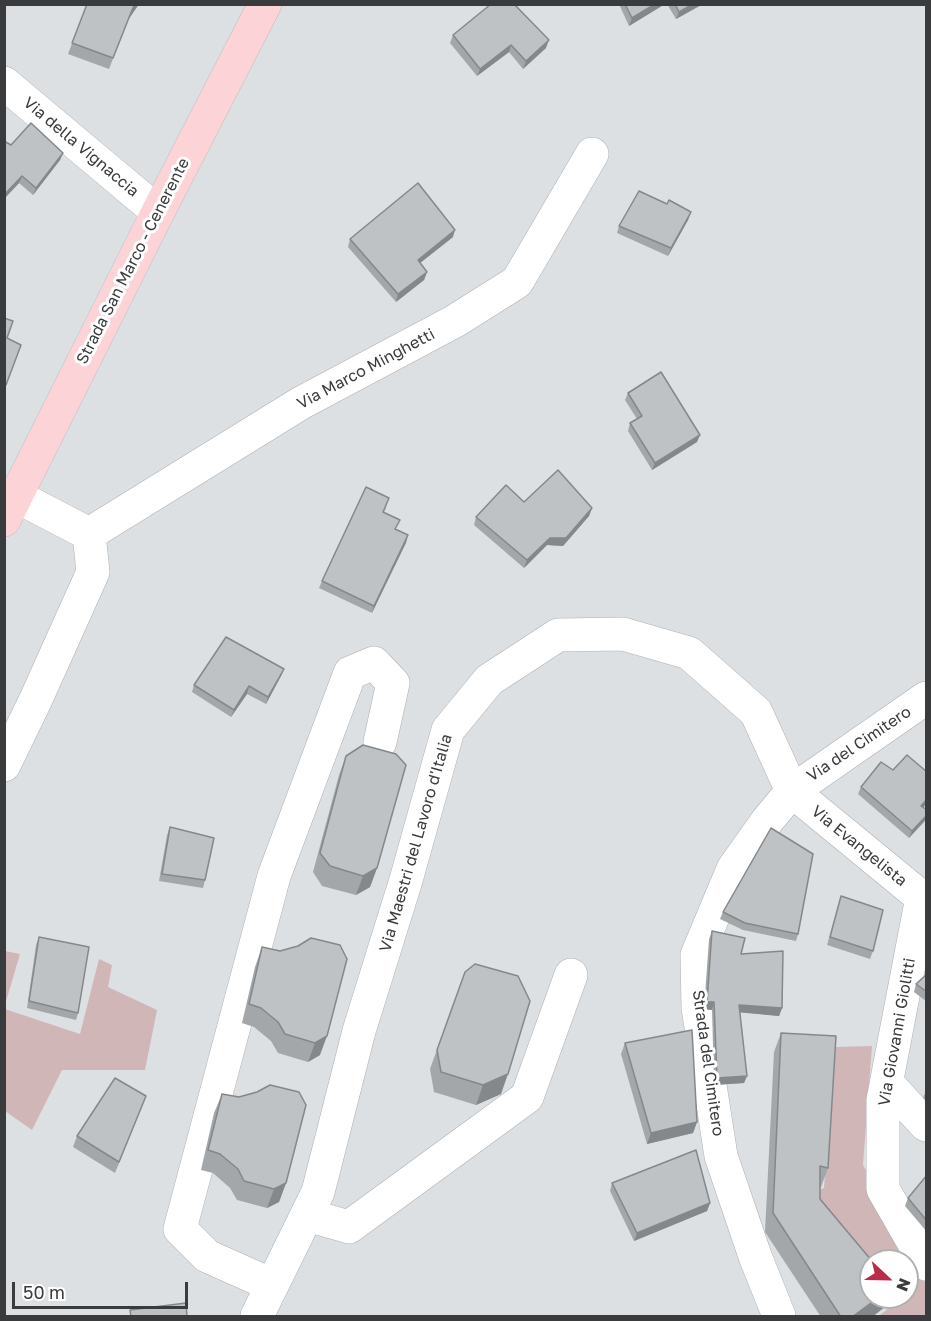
<!DOCTYPE html>
<style>
body{margin:0}
#map{position:relative;width:931px;height:1321px;overflow:hidden;background:#dde0e3;font-family:"Golos Text",sans-serif}
canvas{display:block}
.frame{position:absolute;inset:0;border:6px solid #393b3c;pointer-events:none}
.north{position:absolute;left:859px;top:1249px;width:60px;height:60px;box-sizing:border-box;background:#fff;border:2px solid #b0b1b1;border-radius:50%;rotate:112deg;font-size:16px;font-weight:700;line-height:24px;text-align:center;color:#393b3c}
.north::after{content:'';display:block;margin:auto;width:21px;height:27px;background:#bb2a49;clip-path:polygon(50% 0,100% 100%,50% 72%,0 100%)}
.scale{position:absolute;left:12px;top:1282px;width:176px;height:27px;box-sizing:border-box;border:3px solid #393b3c;border-top:0;padding-left:8px;font-size:18px;line-height:21px;white-space:nowrap;color:#393b3c;-webkit-text-stroke:4px #fff;paint-order:stroke}
</style>
<div id="map">
<canvas width="931" height="1321"></canvas>
<div class="frame"></div>
<div class="north">N</div>
<div class="scale">50 m</div>
</div>
<script>
const ctx = document.querySelector('canvas').getContext('2d');
ctx.lineJoin = 'round';
function fill(path, color) {
  ctx.fillStyle = color;
  ctx.fill(path, 'evenodd');
}
function trace(path, color, width, dash) {
  ctx.strokeStyle = color;
  ctx.lineWidth = width;
  ctx.lineCap = dash ? 'butt' : 'round';
  ctx.setLineDash(dash || []);
  ctx.stroke(path);
}
function label(font, color, halo, rows, align = 'center') {
  ctx.font = font + ' "Golos Text",sans-serif';
  ctx.lineWidth = 6;
  ctx.setLineDash([]);
  ctx.textBaseline = 'middle';
  ctx.strokeStyle = halo;
  ctx.fillStyle = color;
  for (const [text, x, y, turn = 0] of rows) {
    ctx.save();
    ctx.translate(x, y);
    ctx.rotate((+turn || 0) * Math.PI / 180);
    ctx.textAlign = isNaN(turn) ? turn : align;
    if (halo) ctx.strokeText(text, 0, 0);
    ctx.fillText(text, 0, 0);
    ctx.restore();
  }
}
const green = new Path2D(`
 M5,951l15,3 -15,51 -1,-54z
 M99,959l13,6 -4,22 49,23 -12,60h-83l-30,60 -27,-19v-102l75,25z
 M872,1046l-9,119 63,105v46h-47l12,-10 -7,-9h23v-36h-36l-54,-43 -1,-27 8,-3 10,-141z`);
const minor = new Path2D(`
 M4,83l154,129
 M89,534l212,-131 154,-82 62,-39 75,-128
 M4,765l32,-66 57,-127 -4,-38 -73,-38
 M922,897l-39,203v89l43,75
 M887,1083l39,42
 M307,1215l42,12 178,-130 44,-122
 M272,1285l-65,-29 -27,-27 94,-353 76,-203 24,-10 19,20 -13,59
 M257,1316l61,-124 41,-161 47,-151 42,-150 41,-50 69,-45 65,-1 66,19 67,59 36,79 134,110
 M779,1316l-24,-60 -34,-100 -23,-148 -1,-53 36,-86 34,-48 25,-30 134,-93`);
const major = new Path2D(`
 M4,520l154,-308 107,-208`);
const wall = new Path2D(`
 M87,4h52l-11,16 -19,49 -41,-15z
 M619,4h46l-36,22z
 M667,4h36l-27,15z
 M453,35l93,13 -23,21 -14,-17 -32,24 -27,-33z
 M4,141l7,4 52,8 -3,7 -27,35 -14,-12 -15,16z
 M667,204l24,8 -3,8 -20,36 -51,-23 2,-7z
 M453,237l-33,26 7,9 -3,8 -28,22 -48,-55 2,-8z
 M628,393l69,49 -45,28 -24,-39 2,-8 7,-4 -12,-19z
 M524,502l68,6 -3,8 -26,30 -16,-1 -23,23 -50,-43 2,-8z
 M387,506l-3,6 12,18 12,5 -36,78 -53,-25 3,-7z
 M284,669l-3,7 -15,28 -19,-10 -16,23 -39,-25 2,-7z
 M346,756l31,112 -7,19 -14,8 -34,-9 -9,-14 26,-97z
 M893,770l34,2v31l-4,4 4,3v9l-18,19 -51,-44 3,-7z
 M170,827l35,53 -2,8 -44,-7 8,-46z
 M841,896l32,55 -3,8 -43,-14z
 M723,912l75,22 -2,7 -53,-11 -23,-11z
 M712,931l29,23 41,54 -3,8 -39,-4 7,64 -3,7 -30,2 -2,-75 -8,-1 5,-70z
 M39,937l39,76 -2,7 -49,-12 9,-63z
 M262,947l18,4 40,104 -12,7 -30,-9 -7,-12 -17,-14 -12,-4 13,-56z
 M465,972l36,122 -25,11 -42,-13 -4,-23z
 M927,974v28l-13,-10 2,-8z
 M781,1033l47,135 -7,19h-1v12l51,98h19l-4,9 -14,11h-51l-56,-85 9,-180z
 M625,1043l72,79 -4,11 -46,11 -26,-90z
 M927,1088v14l-4,-4z
 M222,1094l64,89 -7,19 -12,6 -30,-8 -7,-12 -17,-15 -12,-3 13,-57z
 M146,1096l-31,77 -42,-26 4,-11z
 M927,1175v57l-22,-26 3,-8z
 M612,1183l98,20 -3,8 -73,30 -24,-50z`);
const shadedWall = new Path2D(`
 M135,4h4l-11,16 -19,49 23,-59z
 M655,4h10l-36,22 3,-8z
 M693,4h10l-27,15 3,-7z
 M549,40l-3,8 -23,21 3,-8z
 M511,45l-2,7 -32,24 3,-7z
 M63,153l-3,7 -27,35 3,-7z
 M22,176l-3,7 -15,16 2,-6z
 M691,212l-3,8 -20,36 3,-8z
 M455,230l-2,7 -38,30 3,-7z
 M427,272l-3,8 -28,22 2,-8z
 M700,435l-3,7 -45,28 3,-7z
 M592,508l-3,8 -26,30 -16,-1 -23,23 3,-8 23,-22z
 M408,535l-2,8 -34,70 2,-7z
 M284,669l-3,7 -15,28 2,-7z
 M249,686l-2,8 -16,23 3,-7z
 M927,799v4l-8,10 2,-7z
 M927,815l-1,4 -17,19 3,-7z
 M377,868l-7,19 -14,8 7,-19z
 M707,1002h7l-2,8 -8,-1z
 M739,1005l43,3 -3,8 -43,-4z
 M327,1036l-7,19 -12,7 7,-19z
 M508,1074l-7,20 -25,11 7,-20z
 M747,1076l-3,7 -30,2 3,-7z
 M697,1122l-4,11 -46,11 4,-11z
 M286,1183l-7,19 -12,6 7,-19z
 M710,1203l-3,8 -73,30 3,-8z
 M879,1297h11l-4,9 -14,11h-20z`);
const building = new Path2D(`
 M87,4h48l-3,6 -19,48 -41,-15z
 M491,4h23l35,36 -23,21 -15,-16 -31,24 -27,-34z
 M625,4h30l-23,14z
 M675,4h18l-14,8z
 M31,123l32,30 -27,35 -14,-12 -16,17 -2,-1v-51l7,4z
 M418,183l37,47 -37,30 9,12 -29,22 -48,-55z
 M639,191l28,13 2,-4 22,12 -20,36 -52,-22z
 M4,318l9,3 -6,17 14,7 -15,40h-2z
 M661,372l39,63 -45,28 -25,-40 12,-7 -14,-23z
 M558,470l34,38 -26,30h-16l-23,22 -51,-43 30,-32 18,17z
 M366,487l23,11 -6,14 17,8 -5,9 13,6 -34,71 -52,-25z
 M226,637l58,32 -16,28 -19,-11 -15,24 -40,-25z
 M363,745l33,9 10,11 -29,103 -14,8 -33,-10 -10,-13 26,-97z
 M907,755l20,17v27l-6,7 6,4v5l-15,16 -51,-44 20,-25 12,8z
 M170,827l44,11 -9,42 -43,-6z
 M771,828l42,26 -15,80 -53,-11 -22,-11z
 M841,896l42,14 -10,41 -43,-14z
 M712,931l33,7 -4,16 42,-3 -1,57 -43,-3 8,71 -30,2 -3,-76h-7z
 M39,937l50,10 -11,66 -49,-12z
 M311,938l29,7 7,14 -20,77 -12,7 -30,-9 -7,-12 -17,-14 -12,-4 13,-57 18,4 18,-5z
 M475,964l43,12 12,25 -22,73 -25,11 -42,-13 -4,-22 28,-78z
 M927,974v18l-11,-8z
 M692,1030l5,92 -46,11 -26,-90z
 M781,1033l55,3 -8,132 -8,-2v33l52,62h-1v36h8l-27,20h-11l-68,-104z
 M115,1078l31,18 -27,66 -42,-26z
 M270,1085l29,7 7,13 -20,78 -12,6 -30,-8 -6,-12 -18,-15 -12,-4 14,-56 17,3 18,-5z
 M696,1150l14,53 -73,30 -25,-50z
 M927,1175v46l-19,-23z
 M186,1303l1,14h-56l-1,-7z`);
const streetNames = [
 ["Via della Vignaccia",81,147,40],
 ["Strada San Marco - Cenerente",133,261,-63],
 ["Via Marco Minghetti",366,369,-28],
 ["Via del Cimitero",859,744,-34],
 ["Via Maestri del Lavoro d'Italia",416,843,-74],
 ["Via Evangelista",859,846,39],
 ["Via Giovanni Giolitti",897,1032,-80],
 ["Strada del Cimitero",708,1063,82]
];
fill(green, '#d1b6b7');
trace(minor, '#acb0b3', 34);
trace(major, '#bcbcbd', 34);
trace(minor, '#fff', 33);
trace(major, '#fcd3d6', 33);
fill(wall, '#a3a7a9');
fill(shadedWall, '#85888a');
fill(building, '#bec2c5');
trace(building, '#85888a', 1.5);
label('16px', '#393b3c', '#fff', streetNames);
</script>
